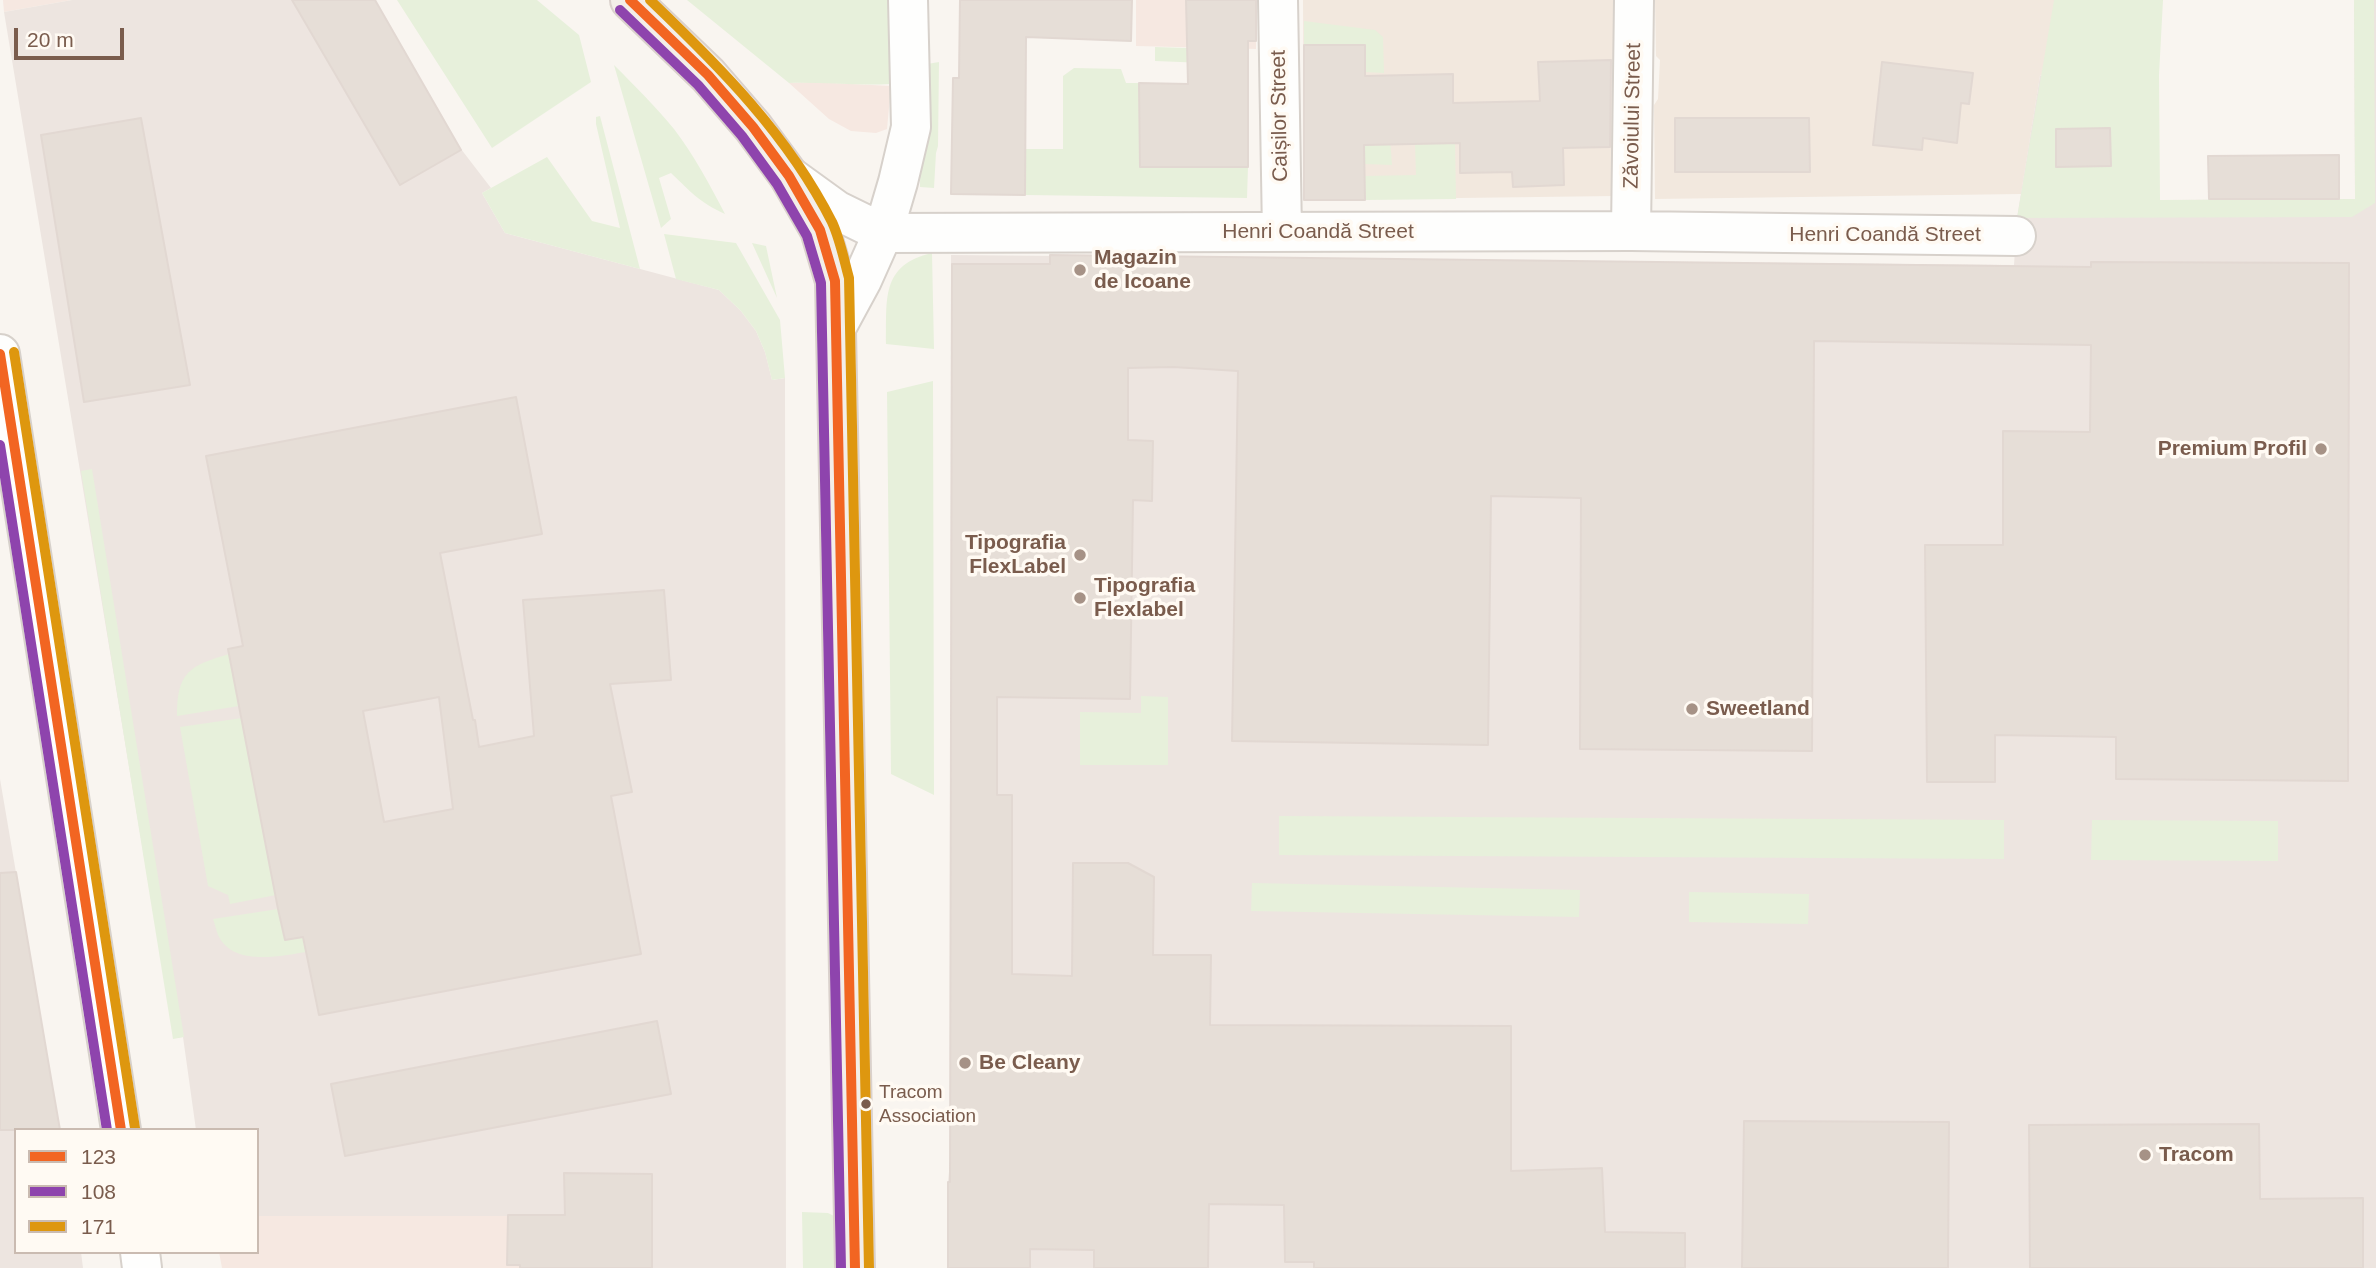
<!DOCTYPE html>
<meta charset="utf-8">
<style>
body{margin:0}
#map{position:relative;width:2376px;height:1268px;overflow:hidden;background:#f9f5f0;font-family:Helvetica,sans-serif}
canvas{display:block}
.legend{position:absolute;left:14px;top:1128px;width:245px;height:126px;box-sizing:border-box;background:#fffaf3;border:2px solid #cabbb1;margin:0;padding:9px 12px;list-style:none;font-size:21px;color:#7a5c4d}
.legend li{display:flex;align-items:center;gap:14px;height:35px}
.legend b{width:35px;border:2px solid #cabbb1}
.scale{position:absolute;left:14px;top:28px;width:110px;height:32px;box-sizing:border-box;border:4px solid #7a5c4d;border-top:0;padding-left:9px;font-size:21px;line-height:24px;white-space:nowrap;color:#7a5c4d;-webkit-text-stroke:5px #fffaf3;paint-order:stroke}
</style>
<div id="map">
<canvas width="2376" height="1268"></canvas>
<ul class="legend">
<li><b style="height:9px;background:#f26522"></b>123</li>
<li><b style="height:9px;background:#8e44ad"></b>108</li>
<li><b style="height:9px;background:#de970f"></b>171</li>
</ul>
<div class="scale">20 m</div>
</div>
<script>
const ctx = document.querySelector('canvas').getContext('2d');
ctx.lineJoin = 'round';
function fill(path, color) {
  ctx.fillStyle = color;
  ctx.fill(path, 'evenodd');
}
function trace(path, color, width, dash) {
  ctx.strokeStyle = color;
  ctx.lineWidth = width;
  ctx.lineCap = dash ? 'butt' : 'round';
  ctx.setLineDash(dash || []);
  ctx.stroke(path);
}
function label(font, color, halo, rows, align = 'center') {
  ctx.font = font + ' Helvetica,sans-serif';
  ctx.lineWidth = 7;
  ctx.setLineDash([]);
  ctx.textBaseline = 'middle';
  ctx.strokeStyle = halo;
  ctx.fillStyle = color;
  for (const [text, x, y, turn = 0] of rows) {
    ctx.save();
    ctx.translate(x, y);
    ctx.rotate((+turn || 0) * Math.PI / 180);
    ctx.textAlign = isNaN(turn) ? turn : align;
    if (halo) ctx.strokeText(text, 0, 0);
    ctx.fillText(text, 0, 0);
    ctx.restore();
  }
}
const residential = new Path2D(`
 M1303,0h312v196l-311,4z
 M1655,0h508l-123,76 -19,118 -366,5 -1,-94 4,-6 2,-39 -4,-4z`);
const commercial = new Path2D(`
 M3,0h69l-68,12z
 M1136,0h120v49l-120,-3z
 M814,82l77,4 -4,43 -11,4 -25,-2 -22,-12 -40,-36z
 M428,1214l129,2 -1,52h-334l-3,-16h38v-36z`);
const industrial = new Path2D(`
 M72,0h303l86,149 30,39 -9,5 23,40 214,57 22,21 15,20 9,21 7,28 13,-2 1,890h-230v-52h-299v-86h-61l-13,-93 -9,1 -170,-1026z
 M2354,0h22v1268h-1428v-86l2,-21 1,-906 1063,10 3,-47 23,-142 119,-1v125l196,-1z
 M0,779l60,351h-44v122h65l2,16h-83z`);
const green = new Path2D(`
 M397,0h140l42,35 12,47 -99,66z
 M687,0h202l1,84c-33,2 -67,-2 -101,-1z
 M2054,0h109l-4,75 1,125 195,-1 -1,-199h20l1,203 -23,14 -335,1z
 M1304,21l71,9 8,7 1,36 -19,-1v-27h-61z
 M1155,47l93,3v34l-43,-21 -50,-2z
 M939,62l-1,84 -2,7 -2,35 -14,-1 1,-122z
 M614,65c21,21 41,41 60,64 20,26 36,56 51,85 -26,-12 -34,-22 -54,-41l-12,5 12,41 -10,9z
 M1074,68l47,1 5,14h13l1,84h108l-1,31 -222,-3 1,-46h37v-73z
 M1365,85h21l6,80 -27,-1z
 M600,116l40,153 -135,-36 -23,-40 65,-36 45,64 28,7 -24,-104v-7z
 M1415,143h40l1,56 -91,1v-24l51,-1z
 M664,234l72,9 44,77 5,58 -13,2 -7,-28 -9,-21 -15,-20 -22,-21 -43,-11z
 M752,243l14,3 11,52z
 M932,253l2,96 -48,-5c1,-44 -6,-79 46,-91z
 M933,381l1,414 -43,-21 -4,-382z
 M92,469l92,568 -11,2 -92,-568z
 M229,654l10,52 -62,10c0,-44 12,-50 52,-62z
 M1141,696l27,1v68h-88v-53l61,1z
 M242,718l34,177 -46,9 -2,-9 -20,-9 -28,-159z
 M1279,816l725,4v39l-725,-4z
 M2092,820l186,1v40l-187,-1z
 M1252,883l328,7 -1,27 -328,-6z
 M1689,892l120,2 -1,30 -119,-2z
 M278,909l7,31 19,-3 2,15c-26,4 -73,15 -88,-17 -2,-5 -3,-11 -5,-16z
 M802,1212l26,1 8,4 4,51h-37z`);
const building = new Path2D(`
 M292,0h83l86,150 -61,35z
 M960,0h172l-1,41 -105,-4 -1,158 -74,-1 2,-116h6z
 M1186,0h70v41h-8v126h-108l-1,-84 49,1z
 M1304,45h61v31l88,-2v29l87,-2 -2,-39 73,-2 -1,87 -47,1 1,37 -51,2 -1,-15 -52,1v-30l-96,2 1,55h-61z
 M1882,62l91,11 -4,31 -8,-1 -4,40 -34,-5 -1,12 -49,-5z
 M141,118l49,267 -106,17 -43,-267z
 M1675,118h134l1,54h-135z
 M2110,128l1,38 -55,1v-38z
 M2339,155v44h-130l-1,-43z
 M1050,255l1041,12v-5l258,1 -1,518 -232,-2v-42l-121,-2v47h-68l-2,-237h78v-114l87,1 1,-87 -277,-4 -2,410 -232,-2 1,-251 -90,-2 -3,249 -256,-4 6,-370 -65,-4 -45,1v72l25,1 -1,60 -19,-1 -3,199 -133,-2v98h15v179l60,2 1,-113h55l26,14 -1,78h58l-1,70 301,1v145l91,-3 3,64 80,1v35h-371v-6h-29l-1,-57 -75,-1 -1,64h-114v-18l-64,-1v19h-82v-86h2l2,-918h98z
 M516,397l26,137 -102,19 33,167h2l4,27 55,-11 -11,-136 141,-10 7,90 -61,4 22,108 -21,4 30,158 -322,61 -16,-78 -18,3 -7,-31 -50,-260 15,-3 -37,-190zM439,697l14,112 -69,13 -21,-111z
 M16,872l35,206 9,52h-60v-257z
 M657,1021l14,73 -326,62 -14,-72z
 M1744,1121l205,1 -1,146h-206z
 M2259,1124l1,75 103,-1v70h-333l-1,-143z
 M564,1173l88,1v94h-132v-3h-13l1,-50h57z`);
const minor = new Path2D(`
 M1278,0l4,232
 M789,176l47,34 47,23 748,-2 385,5
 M1631,231l3,-231
 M836,328l26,-48 21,-47 15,-51 13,-55 -3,-127
 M0,354l121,776
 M140,1252l2,16`);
const major = new Path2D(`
 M630,0l78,75 45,52 36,49 31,54 15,51 20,987`);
const bus1 = new Path2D(`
 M630,0l78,75 45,52 36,49 31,54 15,51 20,987
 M0,354l121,776`);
const bus2 = new Path2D(`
 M620,10l78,75 44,51 35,48 30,52 14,47 20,985
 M0,445l107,685`);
const bus3 = new Path2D(`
 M650,0c70,67 138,135 182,222 8,17 12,38 17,56l20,990
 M14,352l121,776`);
const markers = [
 [1080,270,7,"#a69286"],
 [2321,449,7,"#a69286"],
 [1080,555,7,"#a69286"],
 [1080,598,7,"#a69286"],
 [1692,709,7,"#a69286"],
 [965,1063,7,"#a69286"],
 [866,1104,6,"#7a5c4d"],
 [2145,1155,7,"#a69286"]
];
const busNames = [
 ["Tracom",879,1093],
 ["Association",879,1117]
];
const streetNames = [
 ["Caișilor Street",1280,116,-91],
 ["Zăvoiului Street",1633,116,-89],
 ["Henri Coandă Street",1318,232],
 ["Henri Coandă Street",1885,235]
];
const poiNames = [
 ["Magazin",1094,258],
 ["de Icoane",1094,282],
 ["Premium Profil",2307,449,"right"],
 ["Tipografia",1066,543,"right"],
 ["FlexLabel",1066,567,"right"],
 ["Tipografia",1094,586],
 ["Flexlabel",1094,610],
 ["Sweetland",1706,709],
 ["Be Cleany",979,1063],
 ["Tracom",2159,1155]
];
fill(residential, '#f2e8de');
fill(commercial, '#f6e8e1');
fill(industrial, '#ede5e0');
fill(green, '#e7f0db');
fill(building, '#e6ded7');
trace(building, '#e2d8d2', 2);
trace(minor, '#d7d1cb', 42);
trace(major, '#dad1cc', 42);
trace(minor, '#fefefd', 38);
trace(major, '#f3eee8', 38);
trace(bus1, '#f26522', 10);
trace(bus2, '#8e44ad', 10);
trace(bus3, '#de970f', 10);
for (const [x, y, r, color] of markers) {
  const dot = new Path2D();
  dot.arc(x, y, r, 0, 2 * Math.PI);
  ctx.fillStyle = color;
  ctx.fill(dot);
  trace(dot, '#fffaf3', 2.5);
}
label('19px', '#7a5c4d', '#fffaf3', busNames, 'left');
label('21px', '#7a5c4d', '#fffaf3', streetNames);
label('bold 21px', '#7a5c4d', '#fffaf3', poiNames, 'left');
</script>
